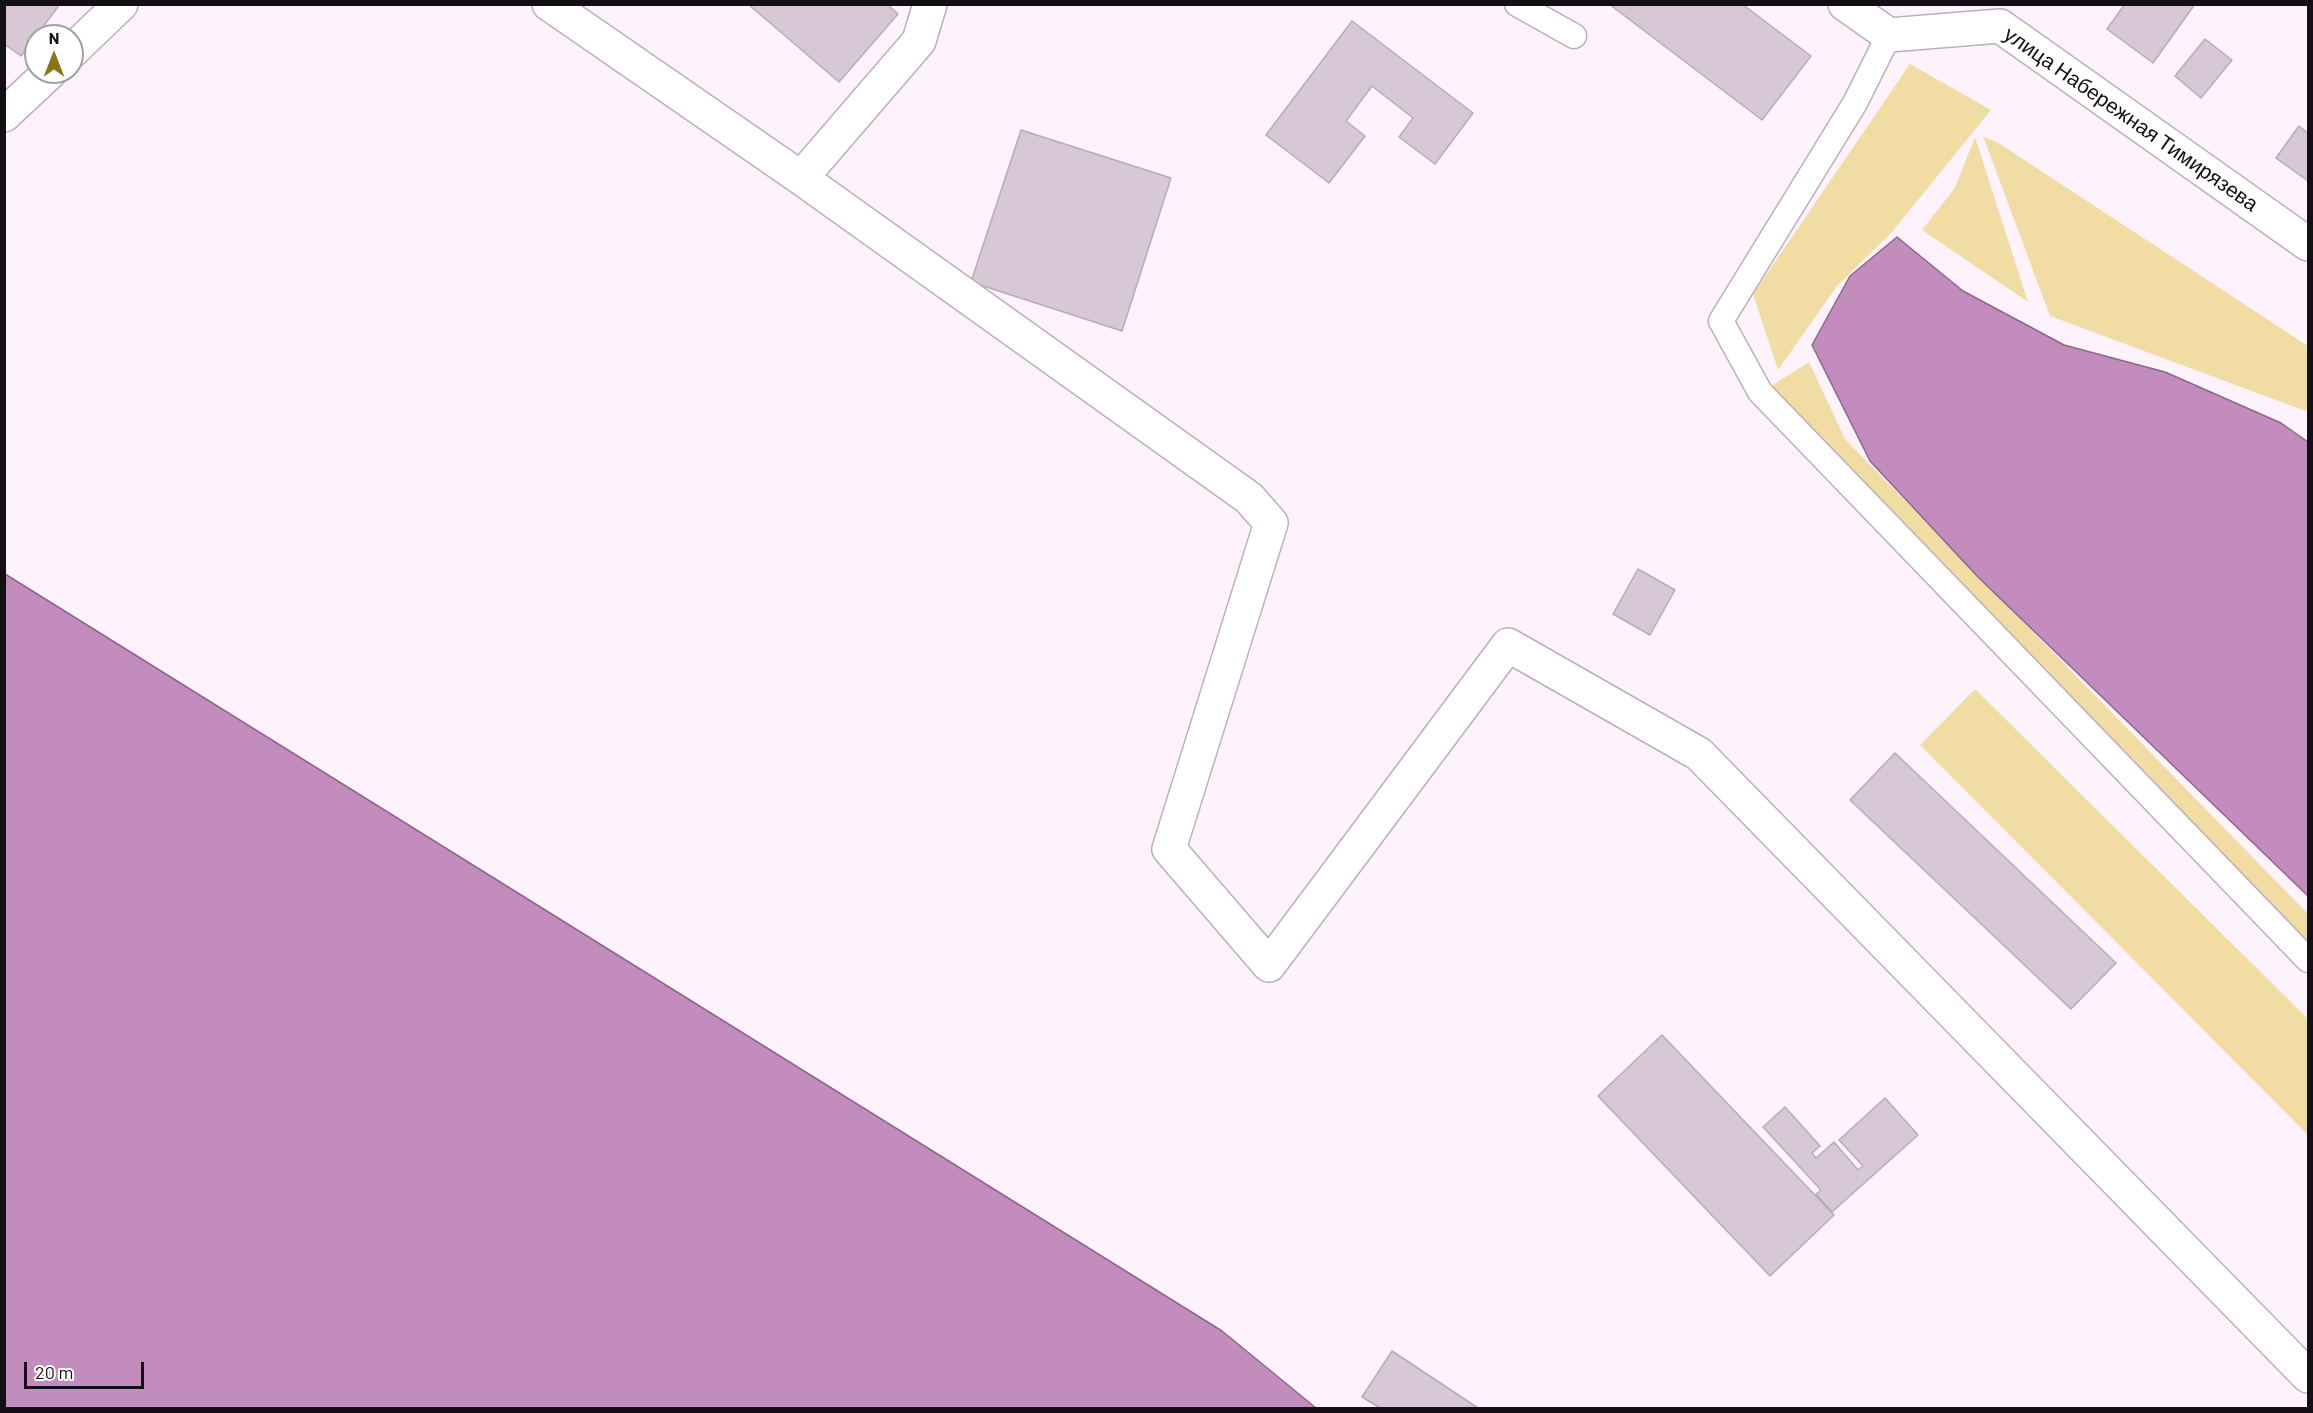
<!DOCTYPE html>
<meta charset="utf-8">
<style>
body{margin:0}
#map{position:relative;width:2313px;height:1413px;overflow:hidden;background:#fef2fd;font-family:Barlow,sans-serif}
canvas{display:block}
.frame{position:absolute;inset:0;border:6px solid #140f14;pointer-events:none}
.north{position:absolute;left:24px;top:24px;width:60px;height:60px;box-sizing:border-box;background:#fff;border:2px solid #a19fa1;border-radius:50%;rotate:0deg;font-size:16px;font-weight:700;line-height:24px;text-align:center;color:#140f14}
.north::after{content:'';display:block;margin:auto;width:21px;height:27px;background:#8e7418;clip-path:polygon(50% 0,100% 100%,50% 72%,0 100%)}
.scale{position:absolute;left:24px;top:1362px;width:120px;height:27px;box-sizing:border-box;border:3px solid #140f14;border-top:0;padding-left:8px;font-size:18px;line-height:21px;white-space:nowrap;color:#140f14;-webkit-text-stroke:4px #fff;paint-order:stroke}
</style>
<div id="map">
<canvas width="2313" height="1413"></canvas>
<div class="frame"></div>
<div class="north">N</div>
<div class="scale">20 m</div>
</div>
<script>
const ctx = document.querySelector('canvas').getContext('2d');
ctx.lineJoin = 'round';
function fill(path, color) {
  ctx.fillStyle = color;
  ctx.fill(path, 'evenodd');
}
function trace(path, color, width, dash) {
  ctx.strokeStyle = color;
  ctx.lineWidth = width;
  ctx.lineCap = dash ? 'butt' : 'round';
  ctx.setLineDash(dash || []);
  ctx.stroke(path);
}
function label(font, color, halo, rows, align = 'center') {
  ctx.font = font + ' Barlow,sans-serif';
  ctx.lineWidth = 6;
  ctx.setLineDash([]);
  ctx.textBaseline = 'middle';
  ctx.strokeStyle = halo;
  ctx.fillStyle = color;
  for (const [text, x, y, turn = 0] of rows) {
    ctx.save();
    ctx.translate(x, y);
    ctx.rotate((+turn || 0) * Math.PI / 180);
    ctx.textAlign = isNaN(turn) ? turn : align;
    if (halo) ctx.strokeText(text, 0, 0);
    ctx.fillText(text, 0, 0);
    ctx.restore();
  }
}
const green = new Path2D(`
 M1910,64l81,46 -99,122 -55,54 -59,84 -25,-76z
 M1983,136l17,8 308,202v66l-258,-96z
 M1975,137l53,165 -106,-72 33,-42z
 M1809,362l36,77 463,475v42l-543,-566z
 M1975,689l333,330v116l-388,-390z`);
const water = new Path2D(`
 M1897,237l66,54 101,54 101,27 116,51 27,19v454l-330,-319 -108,-116 -58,-116 38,-69z
 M5,574l1217,757 94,77h-1311z`);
const building = new Path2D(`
 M4,4h56l-39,52 -17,-12z
 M748,4h139l11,10 -59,68z
 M1609,4h133l69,52 -49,64z
 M2125,4h70l-42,59 -46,-34z
 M1352,21l121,92 -38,51 -36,-27 14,-19 -41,-32 -26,35 19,15 -36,47 -63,-48z
 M2205,39l27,21 -31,38 -26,-22z
 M2299,126l9,7v48l-32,-23z
 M1021,130l150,48 -49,153 -151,-49z
 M1638,569l37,21 -25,45 -37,-21z
 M1895,753l221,210 -45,46 -221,-209z
 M1662,1035l172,180 -64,61 -172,-180z
 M1885,1098l33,37 -86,77 -16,-18 5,-4 -58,-63 22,-20 35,39 -8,7 4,5 18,-16 24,28 5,-4 -24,-26z
 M1392,1351l86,57h-98l-18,-11z`);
const service = new Path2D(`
 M1517,4l57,32
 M1889,35l-34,68 -134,218 39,71 548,568`);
const minor = new Path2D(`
 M549,4l252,174 448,320 22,25 -102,326 100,116 239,-320 191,109 609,622
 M1845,4l44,31 111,-9 308,218
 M72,51l49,-47
 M4,115l46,-43
 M801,178l118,-137 11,-37`);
const streetNames = [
 ["улица Набережная Тимирязева",2131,119,35]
];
fill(green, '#f1dda3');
fill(water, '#c28cbd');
trace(water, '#8e668a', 1.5);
fill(building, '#d8c8d6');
trace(building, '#b9aab7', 1.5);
trace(service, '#bdaebb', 27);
trace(minor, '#bdaebb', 36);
trace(service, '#fff', 24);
trace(minor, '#fff', 33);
label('21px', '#140f14', '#fff', streetNames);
</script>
